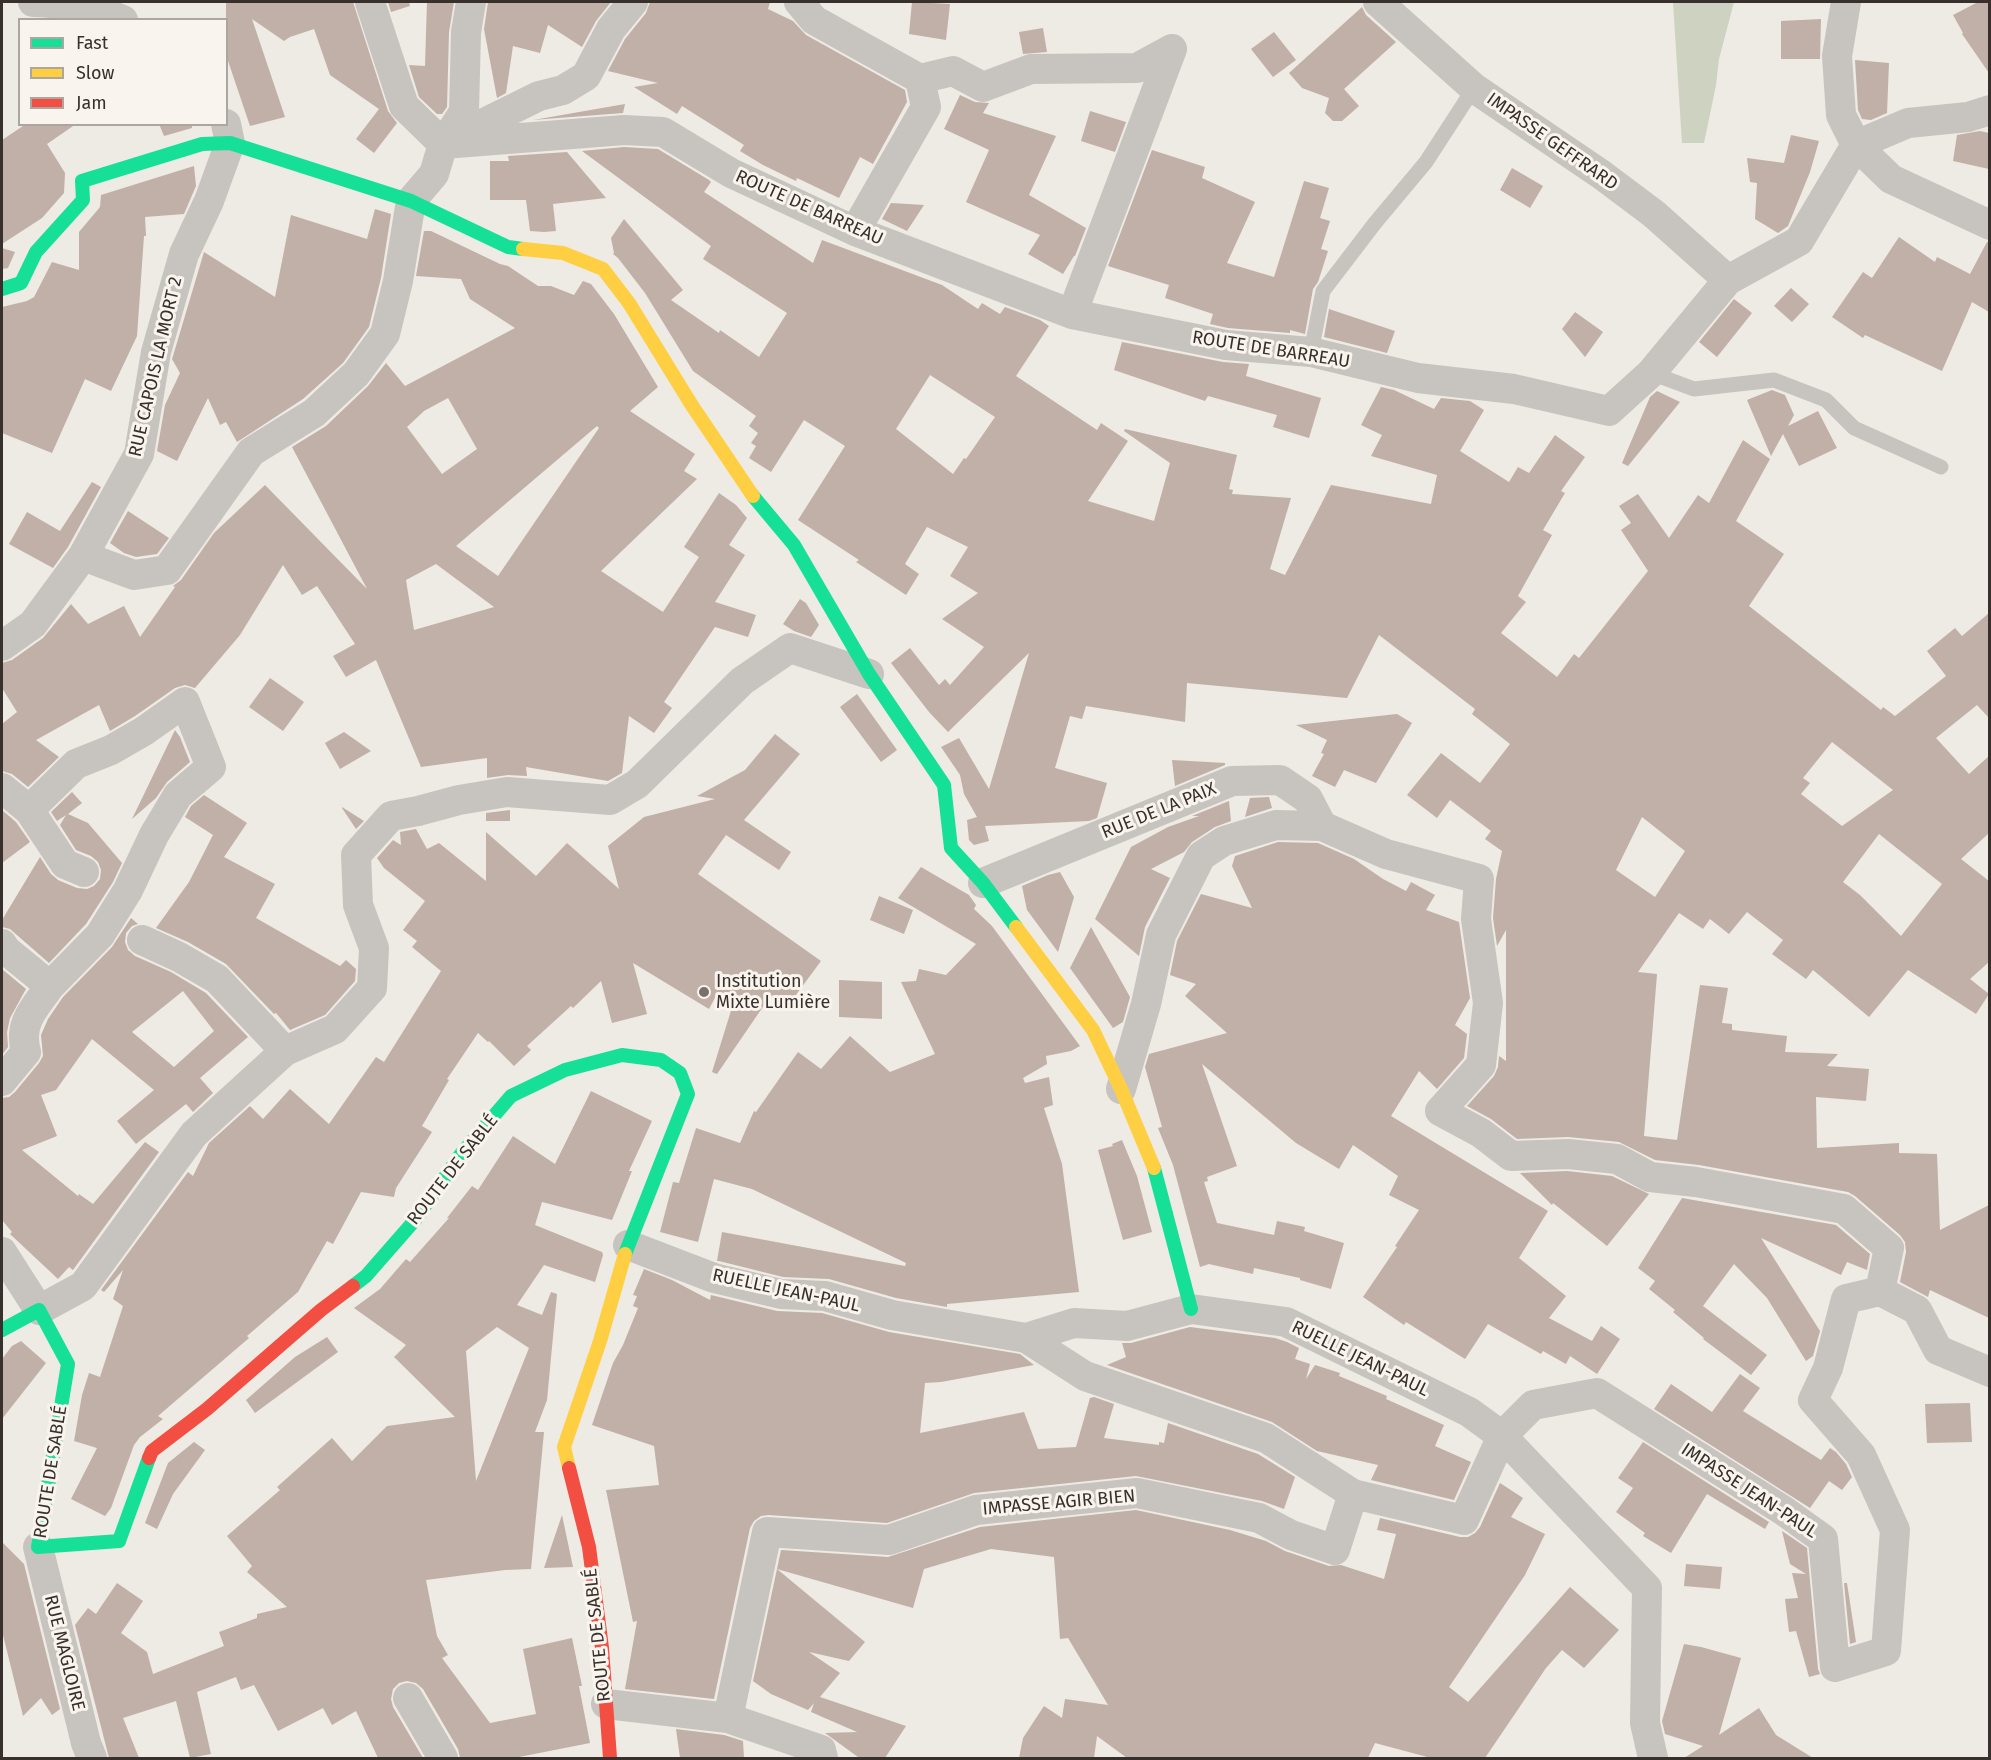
<!DOCTYPE html>
<meta charset="utf-8">
<style>
body{margin:0}
#map{position:relative;width:1991px;height:1760px;overflow:hidden;background:#eeeae4;font-family:"Fira Sans",sans-serif}
canvas{display:block}
.frame{position:absolute;inset:0;border:3px solid #38302c;pointer-events:none}
.legend{position:absolute;left:18px;top:18px;width:210px;height:108px;box-sizing:border-box;background:#f9f4ed;border:2px solid #aca6a0;margin:0;padding:8px 10px;list-style:none;font-size:18px;color:#38302c}
.legend li{display:flex;align-items:center;gap:12px;height:30px}
.legend b{width:30px;border:2px solid #aca6a0}
</style>
<div id="map">
<canvas width="1991" height="1760"></canvas>
<div class="frame"></div>
<ul class="legend">
<li><b style="height:8px;background:#16e098"></b>Fast</li>
<li><b style="height:8px;background:#ffcf43"></b>Slow</li>
<li><b style="height:8px;background:#f24e42"></b>Jam</li>
</ul>
</div>
<script>
const ctx = document.querySelector('canvas').getContext('2d');
ctx.lineJoin = 'round';
function fill(path, color) {
  ctx.fillStyle = color;
  ctx.fill(path, 'evenodd');
}
function trace(path, color, width, dash) {
  ctx.strokeStyle = color;
  ctx.lineWidth = width;
  ctx.lineCap = dash ? 'butt' : 'round';
  ctx.setLineDash(dash || []);
  ctx.stroke(path);
}
function label(font, color, halo, rows, align = 'center') {
  ctx.font = font + ' "Fira Sans",sans-serif';
  ctx.lineWidth = 6;
  ctx.setLineDash([]);
  ctx.textBaseline = 'middle';
  ctx.strokeStyle = halo;
  ctx.fillStyle = color;
  for (const [text, x, y, turn = 0] of rows) {
    ctx.save();
    ctx.translate(x, y);
    ctx.rotate((+turn || 0) * Math.PI / 180);
    ctx.textAlign = isNaN(turn) ? turn : align;
    if (halo) ctx.strokeText(text, 0, 0);
    ctx.fillText(text, 0, 0);
    ctx.restore();
  }
}
const green = new Path2D(`
 M1673,2h61l-15,57 -3,26 -12,58h-22z`);
const building = new Path2D(`
 M226,2h127l35,109 9,12 -23,30 -18,-14 23,-30 -49,-34 -16,-46 -24,8 -6,4 -32,-22 33,98 -35,9 -24,-71z
 M388,2h21l1,4 -19,6z
 M427,2h27l-5,30 -2,75 -5,7h-5l-18,-17 -10,-32 16,1z
 M488,2h123l-15,19 -14,26 -34,-22 -8,28 -27,-7 -7,47 -9,5 -13,-69z
 M650,2h120l-2,7 25,12 13,14 99,55 2,12 -34,62 -13,-7 -21,41 -42,-20 -1,3 -33,-16 -23,-14 4,-6 -62,-39 -5,8 -43,-27 24,-4 -50,-12 17,-32 21,-26z
 M912,2l38,2 -4,36 -37,-6z
 M1978,2h11v71l-27,-39 1,-1 -10,-18z
 M1362,7l4,8 30,27 -52,47 15,17 -17,15h-9l-8,-8 4,-15 -27,-10 -13,-15z
 M1821,19l-1,40h-39v-38z
 M1043,28l4,24 -24,2 -4,-22z
 M1274,32l22,28 -23,17 -22,-28z
 M1855,60l34,3 -2,50 -16,7 -9,-1 -4,-9z
 M960,95l15,7 14,1 -6,10 73,23 -27,59 57,33 -11,28h-1l-11,18 -35,-20 12,-19 -74,-33 23,-52 -45,-21z
 M625,104l-2,9 -90,7 6,-1z
 M1090,111l36,11 -11,30 -34,-11z
 M26,124h50l-29,20 18,29 -1,20 -22,25 -40,26v-104z
 M159,124h33v4l-28,8z
 M1980,131l9,2v36l-36,-8 4,-26z
 M1791,135l28,6 -9,31 -22,54 -10,7 -23,-14 2,-36 -7,-1 -3,-24 37,5z
 M624,147l34,2 51,31 2,2 -7,10 109,71 9,-23 120,45 36,24 4,-6 18,11 5,-7 35,13 9,6 -33,50 81,54 4,-7 27,18 -40,60 66,20 16,-58 -46,-32 1,-2 112,26 -8,34 4,1 -1,4 59,4 -21,71 15,6 46,-90 100,19 6,-29 -66,-19 11,-21 -21,-10 20,-38 13,3 40,19 7,-11 29,3 14,9 -24,41 49,31 9,-15 11,6 26,-38 30,22 -24,34 4,2 -22,37 9,5 -34,61 8,6 -25,31 56,44 17,-23 5,4 69,-87 -27,-41 10,-7 -12,-17 19,-12 31,44 29,-43 11,8 34,-63 27,19 -34,62 48,33 -35,52 132,104 2,-3 12,9 51,-40 -19,-25 28,-23 7,8 27,-23v105l-12,-13 -41,33 33,36 20,-18v77l-28,26 28,22v81l-19,17 19,15 -13,20 -68,-44 -39,47 -56,-47 -7,9 -34,-25 11,-14 -36,-28 -18,22 -19,-15 -7,10 -24,-16 -41,59 19,2 -13,162 33,4 23,-155 28,3 -6,35 10,1v6l55,6 -2,16 53,2 -11,12 42,3 -3,32 -50,-4 1,51 82,-5v10l38,1 3,76 49,-25v113l-59,-28 -2,7 -28,-15 6,-30 -1,-10 -5,-7 -45,-39 -7,-4 -149,-27 -44,-5 -36,-18 -51,-5 -51,2 -26,-20 -24,-13 27,-30 4,-9 1,-11 7,5v-131l-9,16 -4,-28 3,-39 6,-28 -17,-12 6,-8 -41,-31 -13,18 -30,-23 34,-42 39,30 30,-39 -38,-30 3,-5 -96,-74 -32,63 -160,-15 -2,39 -99,-16 -4,13 -12,-3 -15,52 52,15 -10,35 -8,3 -104,5 4,15 -15,4 -5,-5 -2,-20 10,-3 -13,-23 -4,-19 -19,-28 18,-9 30,51 40,-136 -81,79 -19,-20 -38,-49 19,-15 29,37 6,-6 5,6 34,-38 -42,-28 36,-26 -28,-17 18,-29 -41,-20 -22,37 14,10 -13,21 -50,-33 3,-2 -61,-40 47,-74 -41,-26 -33,52 -22,-14 7,-12 -5,-3 7,-10 -9,-7 7,-10 -63,-45 -48,-78 -27,-35 -5,-4 1,-1 -3,-15 13,-19 59,71 -12,10 48,33 1,-3 39,27 28,-44 -84,-54 8,-13 -129,-95zM930,375l65,42 -29,42 -2,-1 -11,16 -57,-45zM1832,742l61,48 -51,36 -41,-32 9,-11 -7,-5zM1642,817l43,34 -30,46 -39,-27zM1879,834l63,50 -41,52 -41,-41 -17,-13z
 M1152,150l53,17 -3,11 53,24 -28,61 47,14 30,-96 25,7 -9,30 10,3 -9,28 7,2 -10,31 -5,7 -8,45 -15,-4v3l-62,-5 -18,-4 3,-10 -48,-16 4,-13 -61,-19z
 M567,152l39,46 -53,6 3,27 -12,1 -14,-1 -4,-31h-36v-39h19l-1,-5z
 M194,166l2,20 -12,28 -39,3 1,19h-2l-7,100 -26,55 -26,-12 -33,74 -50,-20v-126l25,-6 7,-4 18,-35 27,8v-38l21,-25 1,-12z
 M1512,168l31,18 -13,22 -30,-18z
 M891,203l33,2 -17,26 -25,-12z
 M375,209l16,5 -10,64 -12,49 -26,36 -40,36 -66,43 -11,-20 -6,3 -12,-27 -31,63 -20,-10 8,-46 15,-32 -8,-14 1,-3 31,-104 71,45 16,-82 76,24z
 M424,231h7l69,33 8,2 30,20h13l23,9 9,-14 8,3 23,30 44,73 -28,24 65,43 -11,17 13,8 -96,92 62,41 36,-55 -15,-10 35,-54 17,12 11,13 -18,27 16,10 -30,47 41,13 -8,22 -33,-10 -51,75 8,6 -18,25 -25,-17 -7,57 -14,8 -82,-14 1,9 -19,-1 -21,3v-20l-66,9 -45,-107 -30,17 -13,-21 22,-12 -38,-58 -15,9 -19,-30 -43,70 -45,53 -10,-3 -10,3 -40,28 -25,15 -11,-26 -63,35 23,17 -31,30 -16,-13 -10,-3v-47l15,-12 -15,-24v-25l10,-3 31,-22 28,-34 17,20 36,-18 16,31 35,-50 -2,-1 8,-6 33,-47 51,-48 102,104 -75,-142 34,-21 42,-40 18,-23 19,23 110,-58 -45,-29 -9,-20 -45,-3zM448,398l29,51 -35,25 -35,-47 17,-16zM597,426l2,2 -101,148 -42,-30zM436,564l58,43 -80,23 -8,-50z
 M1899,237l36,25 2,-5 33,17 17,-32h2v70l-17,-10 -30,69 -77,-36 -2,3 -31,-21 31,-45 9,6z
 M2,248l13,4 -7,16 -6,1z
 M1791,288l18,16 -17,18 -18,-16z
 M1734,299l18,14 -35,44 -18,-15z
 M1329,309l66,22 -8,22 -63,-16z
 M1575,312l28,20 -18,25 -23,-28z
 M1122,342l101,20 26,2 -3,12 75,22 -12,40 -36,-11 4,-12 -69,-19 -3,5 -91,-31z
 M1772,390l13,5 9,20 -6,11 30,-15 19,37 -38,18 -16,-32 -12,22 -24,-56z
 M1657,391l23,11 -52,64 -6,-3 28,-66z
 M92,482l9,5 -33,60 -15,21 -44,-24 18,-32 33,19z
 M128,511l41,27 -12,16 -21,3 -12,-4 -14,-10z
 M800,599l6,4 13,22 -8,12 -17,-6 -11,-7z
 M270,678l34,24 -21,29 -34,-24z
 M857,694l40,56 -16,12 -41,-55z
 M1397,714l15,9 -36,60 -32,-13 -9,17 -23,-11 12,-22 -3,-1 6,-13 -31,-15z
 M175,730l5,7 10,25 -23,20 -11,16 -24,21z
 M344,732l27,19 -31,18 -15,-26z
 M775,734l25,20 -56,66 47,32 -12,18 -53,-35 -28,39 123,87 -34,46 -16,-12 -54,79 -5,-2 22,-71 -17,-7 -8,15 -76,-46 14,51 -35,9 -11,-42 -28,27 -2,-2 -44,40 4,4 -17,16 -25,-25 -1,1 -10,-9 -31,46 2,1 -27,46 10,6 -36,56 -2,9 -33,-5 -28,52 -6,-3 -29,51 -51,44 2,2 -91,78 5,3 -23,18 -6,8 -23,63 -6,8 -34,-17 26,-51 -23,-7 8,-46 7,-22 11,4 23,-71 -10,-7 10,-29 -19,22 -3,-2 87,-118 5,4 16,-33 41,-37 13,13 27,-30 39,35 47,-67 8,5 57,-91 -29,-24 5,-6 -14,-11 22,-29 -41,-33 -7,-10 16,-18 8,5 -1,-13 16,-3 11,20 12,-6 47,38v-49l50,44 31,-33 52,46 -11,-43 36,-29 71,-18 -18,-3 48,-26z
 M1172,760l53,3v2l-50,21z
 M72,792l10,11 -14,11 20,9 34,40 -9,19 -27,42 -37,39 -39,-34 -8,-2v-7l38,-63 11,17 7,6 19,8 10,1 7,-3 6,-7 1,-9 -3,-8 -7,-6 -15,-6 -16,-25 6,-10 -9,6 -6,-9z
 M204,795l43,28 -23,34 51,27 -19,34 84,48 6,-6 10,9 -1,12 -30,34 -35,15 -14,-17 -2,1 -48,-50 -38,-22 -32,-14 33,-46 24,-47 -28,-18 6,-11z
 M1269,797l3,11 -27,9 5,-19z
 M1229,801l2,20 -16,6 -23,15 -8,10 -33,17 19,9 -25,49 -6,29 -44,-37 36,-72 37,-20 31,-11h-7z
 M342,807l22,14 -8,8 -14,-21z
 M2,810l14,12 14,20 -28,21z
 M510,810v11h-24v-8z
 M1278,842l40,1 36,16 29,20 23,12 5,-9 24,13 -9,15 33,12 11,76 -15,27 12,9 -3,24 -27,31 -18,-18 -28,45 157,95 -29,47 47,38 -17,22 43,23 9,-15 19,13 -23,35 -27,-18 -4,8 -23,-13 -2,3 -53,-30 -23,35 -59,-37 -2,3 -41,-28 34,-50 -2,-1 24,-36 -30,-15 9,-19 -45,-31 -14,24 -43,-26 -94,-79 35,102 -30,11 1,4 -4,1 13,41 57,12 3,-14 28,6 -1,4 40,12 -13,46 -31,-9v-2l-46,-10 -1,6 -44,-10 -9,3 -27,-102 -15,-37 4,-1 -17,-60 4,-13 78,-21 -42,-37 11,-12 -26,-9 7,-34 24,-47 51,14 -20,-42 3,-10z
 M921,867l48,28 7,10 -2,4 18,17 88,120 -9,5 -25,5 1,8 -24,14 2,5 24,-6 4,28 -9,3 18,56 17,128 -132,12v3l-51,-9 -67,-19 -46,-2 -64,-16h-2l5,-29 183,34 1,-3 -154,-74 -38,-10 -16,63 -38,-10 12,-46 1,-4 6,1 17,-55 44,15 14,-32 2,1 42,-60 23,17 29,-33 40,36 45,-18 -34,-72 15,-1 3,-12 27,6 30,-31 -78,-46z
 M1060,872l14,25 -16,55 -31,-42 -5,-24 26,-11z
 M879,896l34,14 -9,24 -34,-14z
 M131,918l7,6 -6,2 -6,7 -1,9 3,8 7,6 36,16 35,21 42,44 -48,41 13,15 -20,19 -7,-8 -50,40 -19,-23 37,-31 -62,-51 -36,51 -15,5 16,41 -35,14 56,46 1,-2 14,10 52,-62 14,10 -86,118 -4,-3 -11,12 -48,-45 2,-2 -10,-12v-122l7,-1 6,-5 24,-29 4,-7 -2,-21 7,-16 15,-22 49,-50zM183,991l31,40 -40,36 -42,-35z
 M1091,927l39,70 -7,25 -10,6 -43,-60z
 M2,969l24,20 -16,29 -3,14 1,15 -6,8z
 M839,980l43,2v37l-43,-2z
 M591,1091l61,30 -23,50h3l-20,49 -70,-18 -7,23 67,27 1,3 -8,27 -51,-17 -27,40 25,10 9,-23 6,2 -10,106 -12,32h9l-13,137 -26,1 -79,10 11,56 11,19 -6,3 48,65 46,-9 -13,-65 49,-11 10,48h-3l11,57 -76,15h-54l-2,-9 -35,-60 -7,-6 -9,-2 -8,2 -6,6 -2,10 2,8 30,51h-45l-22,-47 -24,14 -9,-17 -45,23 -24,-46 -13,5 -5,-13 -39,15 14,62 -21,4 -14,-57 -53,17 16,40h-30l-34,-133 13,-17 8,6 21,-31 26,18 -22,32 26,19 6,22 71,-28 -5,-14 38,-14v-4l30,-7 -40,-35 5,-6 -25,-30 53,-46 -3,-3 55,-49 20,23 35,-35 68,-9 -61,-60 12,-12 -52,-37 26,-19 26,-30 4,3 39,-44h-2l25,-32 6,4 35,-54 42,28zM497,1327l32,21 -53,133 -10,-130z
 M1122,1140l15,36 15,56 -29,8 -25,-90 15,-4 -1,-2z
 M1567,1171l45,5 37,18 -42,52 -54,-43 -1,2 -32,-32z
 M1682,1198l154,27 34,29 -3,16 -20,-8 -6,13 -80,-37 59,93 -7,25 -7,5 -39,-63 -33,-34 -31,42 64,49 -16,20 -48,-36 1,-1 -31,-26 2,-2 -26,-21 6,-8 -17,-13z
 M644,1269l28,11 38,20 1,-5 66,16 45,2 67,19 131,22 14,11 -93,17 -16,1 -5,50 104,-21 14,37 38,-2 14,-49 4,-1 20,7 -10,34 55,7v-3l5,1 4,-20 90,31 37,23 -11,32 -22,-8 -126,-25 -162,17 -87,30 -119,-8 -7,1 -7,5 -4,7 -36,171 -89,-10 12,-68 -4,1 -27,-132 53,-5 -5,-39 -62,-21 21,-62 10,-18 15,-37 -5,-2 4,-10 -4,-1z
 M1190,1327l85,11 12,4 12,6 -4,11 15,5 -4,15 9,-14 25,8 -1,3 48,20 -1,3 58,26 -9,21 36,16 -17,38 -83,-20 7,-15 -61,-14 -45,-29 -165,-57 19,-8 -4,-14h9z
 M327,1337l11,15 -83,61 -9,-13 49,-43z
 M21,1341l25,22 -44,56v-60l10,-13z
 M1740,1374l20,14 -17,23 78,49 9,-12 6,4 10,12 6,13 -10,13 -13,-9 -19,27 -156,-99 17,-25 41,28z
 M1970,1403l2,39 -45,1 -2,-39z
 M194,1442l11,8 -32,44 -16,35 -12,-6 23,-60z
 M1643,1442l126,80 -4,7 -58,-35 -36,59 -28,-17 2,-3 -29,-21 17,-24 -15,-10z
 M1500,1483l23,15 -12,19 34,17 -20,41 -76,112 19,15 102,-115 49,43 -35,38 -22,-18 -16,18 -61,90h-54l-56,-15 -7,15h-241l-30,-22 -3,22h-75l4,-20 21,-32 18,12 3,-19 43,6 -40,-67 -8,1 -6,-82 -63,-8 -67,20 -11,39 -136,-39 4,-19 107,7 92,-30 156,-17 94,20 36,11 19,10 44,15 12,-1 43,14 12,-45 -19,-4 3,-12 80,19h8l7,-4 5,-6z
 M562,1515l11,52 -29,1z
 M1782,1531l25,17 11,121 2,5 -11,3 -13,-46 -7,1 -4,-33 13,-1 -6,-25 14,1 -16,-10z
 M2,1542l22,22 36,145 -8,6 -11,-17 -18,18 -21,-85z
 M1686,1564l36,3 -2,22 -36,-3z
 M777,1569l88,73 -16,19 -40,-9 31,21 -20,24 86,29 -21,32h-22l-5,-1 -33,-24 32,-1 -46,-20 3,-9 -6,7 -37,-16 -18,-13z
 M1844,1583h3l9,59 -6,2z
 M1684,1644l17,3 40,11 -22,77 40,-27 17,27 37,23h-129l19,-12 -38,-12 -3,-13z
 M676,1729l48,6 19,6 1,17h-64z`);
const lane = new Path2D(`
 M1311,352l12,-61 52,-68 51,-61 48,-74
 M1651,373l43,16 80,-9 52,20 28,28 87,39`);
const street = new Path2D(`
 M33,2c31,1 61,6 90,18
 M370,2l34,104 39,38
 M799,2l15,18 106,59 6,28 -71,124
 M1378,2l96,86 128,87 52,39 74,66
 M1846,2l-9,54 4,59 15,30 52,-22 60,-6 22,-7
 M920,79l33,-8 30,16 48,-18 106,-1 35,-19
 M456,137l83,-41 24,-6 23,-14 25,-47 22,-27
 M443,144l181,-14 39,2 68,41 124,58 217,83 154,31 85,7 107,26 96,11 95,22 42,-38 77,-93 71,-39 57,-96 35,34 99,46
 M1072,314l100,-265
 M83,556l51,19 33,-5 84,-118 63,-39 42,-39 29,-40 13,-53 13,-80 23,-27 9,-30 21,-32 2,-80 5,-30
 M2,646l31,-22 50,-68 56,-102 17,-102 28,-98 25,-53 21,-58 -4,-19
 M2,788l27,22 47,-46 35,-14 33,-19 41,-29 26,65 -33,28 -24,40 -26,55 -28,45 -50,51
 M29,810l36,54 19,8
 M983,883l249,-102 48,-1 28,19 14,27
 M142,940l37,17 38,22 68,72
 M2,944l4,6 44,36c-16,23 -32,37 -24,66l-24,29
 M1121,1089l25,-85 15,-69 40,-79 23,-15 52,-16 46,1 64,28 93,25 -3,40 12,84 -7,62 -41,46 41,22 30,23 57,-2 49,5 33,18 46,5 148,27 45,39 -9,43
 M628,1245l86,33 67,16 44,2 67,19 134,23 48,-15 53,3 64,-17 95,13 183,90 33,24 145,152 -2,135 8,35
 M2,1252l37,58 44,-24 111,-152 91,-83 50,-22 37,-41 2,-40 -16,-43 -2,-50 35,-39 27,-5 41,-11 48,-8 103,8 27,-16 105,-103 48,-33 79,26
 M1026,1338l59,38 181,62 87,56 111,26 38,-84 31,-31 64,-12 187,118 39,28 12,128 51,-16 9,-121 -34,-75 -48,-55 15,-32 18,-69 34,-8 37,19 21,40 52,22
 M38,1547l48,196 6,15
 M408,1698l35,60
 M606,1704l122,14 93,32 2,8
 M728,1718l39,-186 122,8 87,-30 161,-17 122,25 32,17 44,15 18,-56`);
const fast = new Path2D(`
 M2,289l19,-6 15,-31 47,-52 -1,-19 120,-37 28,-1 181,58 97,46 15,2
 M753,496l41,49 75,129 75,111 7,63 32,35 33,44
 M1154,1168l37,141
 M353,1286l13,-10 49,-56 46,-66 50,-58 54,-26 57,-15 39,5 19,13 8,21 -63,160
 M2,1330l37,-20 29,54 -30,183 81,-6 30,-83`);
const slow = new Path2D(`
 M523,249l40,4 40,16 26,34 62,101 62,92
 M1016,927l77,103 28,59 33,79
 M569,1468l-5,-21 36,-106 25,-87`);
const jam = new Path2D(`
 M149,1458l3,-7 55,-42 114,-99 32,-24
 M569,1468l20,79 13,101 8,110`);
const markers = [
 [704,992,6,"#78716c"]
];
const streetNames = [
 ["IMPASSE GEFFRARD",1552,142,35],
 ["ROUTE DE BARREAU",809,208,24],
 ["ROUTE DE BARREAU",1271,350,9],
 ["RUE CAPOIS LA MORT 2",156,367,-77],
 ["RUE DE LA PAIX",1159,811,-22],
 ["ROUTE DE SABLÉ",453,1170,-52],
 ["RUELLE JEAN-PAUL",786,1291,12],
 ["RUELLE JEAN-PAUL",1360,1359,26],
 ["ROUTE DE SABLÉ",51,1472,-81],
 ["IMPASSE JEAN-PAUL",1749,1491,33],
 ["IMPASSE AGIR BIEN",1059,1503,-5],
 ["ROUTE DE SABLÉ",598,1635,-96],
 ["RUE MAGLOIRE",64,1653,76]
];
const poiNames = [
 ["Institution",716,982],
 ["Mixte Lumière",716,1003]
];
fill(green, '#ced2c0');
fill(building, '#c0b0a8');
trace(lane, '#c7c3be', 15);
trace(street, '#c7c3be', 30);
trace(fast, '#16e098', 14);
trace(slow, '#ffcf43', 14);
trace(jam, '#f24e42', 14);
for (const [x, y, r, color] of markers) {
  const dot = new Path2D();
  dot.arc(x, y, r, 0, 2 * Math.PI);
  ctx.fillStyle = color;
  ctx.fill(dot);
  trace(dot, '#f9f4ed', 2);
}
label('18px', '#38302c', '#f9f4ed', streetNames);
label('18px', '#38302c', '#f9f4ed', poiNames, 'left');
</script>
